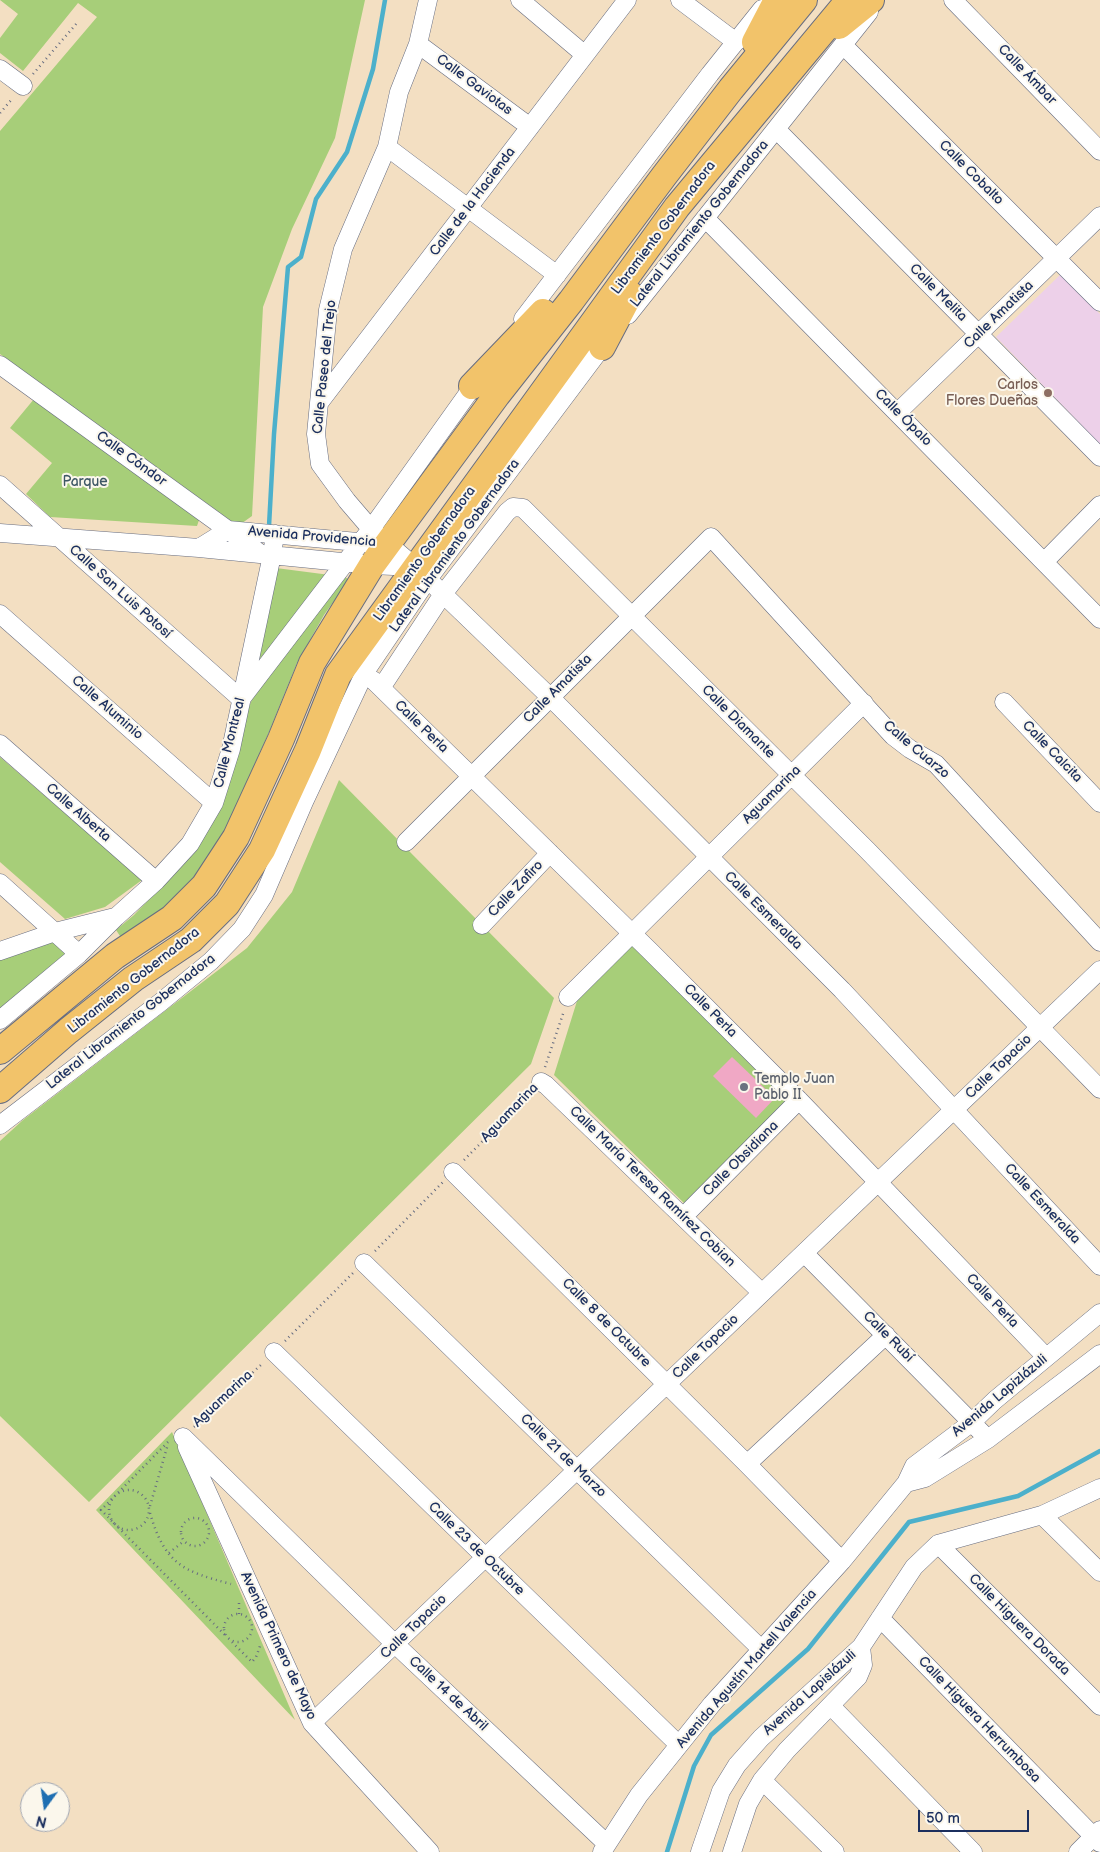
<!DOCTYPE html>
<meta charset="utf-8">
<style>
body{margin:0}
#map{position:relative;width:1100px;height:1852px;overflow:hidden;background:#f3dfc2;font-family:"Balsamiq Sans",sans-serif}
canvas{display:block}
.north{position:absolute;left:20px;top:1782px;width:50px;height:50px;box-sizing:border-box;background:#fbf7ec;border:1px solid #a1a7b3;border-radius:50%;rotate:194deg;font-size:14px;font-weight:700;line-height:20px;text-align:center;color:#1b2f5e}
.north::after{content:'';display:block;margin:auto;width:18px;height:22px;background:#1f6fb2;clip-path:polygon(50% 0,100% 100%,50% 72%,0 100%)}
.scale{position:absolute;left:918px;top:1810px;width:111px;height:22px;box-sizing:border-box;border:2px solid #1b2f5e;border-top:0;padding-left:6px;font-size:15px;line-height:18px;white-space:nowrap;color:#1b2f5e;-webkit-text-stroke:4px #fbf7ec;paint-order:stroke}
</style>
<div id="map">
<canvas width="1100" height="1852"></canvas>
<div class="north">N</div>
<div class="scale">50 m</div>
</div>
<script>
const ctx = document.querySelector('canvas').getContext('2d');
ctx.lineJoin = 'round';
function fill(path, color) {
  ctx.fillStyle = color;
  ctx.fill(path, 'evenodd');
}
function trace(path, color, width, dash) {
  ctx.strokeStyle = color;
  ctx.lineWidth = width;
  ctx.lineCap = dash ? 'butt' : 'round';
  ctx.setLineDash(dash || []);
  ctx.stroke(path);
}
function label(font, color, halo, rows, align = 'center') {
  ctx.font = font + ' "Balsamiq Sans",sans-serif';
  ctx.lineWidth = 4;
  ctx.setLineDash([]);
  ctx.textBaseline = 'middle';
  ctx.strokeStyle = halo;
  ctx.fillStyle = color;
  for (const [text, x, y, turn = 0] of rows) {
    ctx.save();
    ctx.translate(x, y);
    ctx.rotate((+turn || 0) * Math.PI / 180);
    ctx.textAlign = isNaN(turn) ? turn : align;
    if (halo) ctx.strokeText(text, 0, 0);
    ctx.fillText(text, 0, 0);
    ctx.restore();
  }
}
const built = new Path2D(`
 M1061,274l39,40v130l-104,-107z`);
const green = new Path2D(`
 M0,0h365l-30,138 -43,91 -29,78 -11,209 -14,10 -238,-172v-223l97,-114 -19,-14 -55,68 -23,-18v-15l18,-24z
 M34,399l165,121 -2,6 -147,-9 -24,-23 26,-31 -42,-35z
 M276,568l54,7 -76,91z
 M344,576l5,4 -25,35 -27,48 -28,69 -43,97 -18,31 -24,30 -25,24 -37,25 -6,-9 18,-15 53,-55 66,-163z
 M0,757l142,123 -37,27 -40,12 -65,-57z
 M339,780l215,218 -23,66 -442,438 -89,-86v-275l23,-21 224,-172 45,-56z
 M52,939l13,15 -65,55v-49z
 M633,944l157,156 -104,105 -132,-130 23,-74z
 M172,1432l123,288 -199,-210z`);
const stream = new Path2D(`
 M269,526l5,-92 14,-167 13,-10 15,-58 31,-47 26,-83 12,-69
 M667,1852l27,-86 17,-31 97,-86 101,-127 109,-26 82,-45`);
const building = new Path2D(`
 M732,1057l43,41 -19,20 -43,-42z`);
const path = new Path2D(`
 M33,74l44,-51
 M0,113l13,-15
 M545,1067l19,-56
 M464,1160l66,-67
 M375,1251l68,-69
 M285,1341l68,-68
 M194,1427l69,-64
 M168,1442l-67,68 126,127
 M109 1510a20 20 0 1 1 40 0a20 20 0 1 1-40 0Z
 M150,1506l18,-62
 M150,1513c15,51 32,58 81,71
 M181 1532a14 14 0 1 1 28 0a14 14 0 1 1-28 0Z
 M169,1553l15,-12
 M224 1628a14 14 0 1 1 28 0a14 14 0 1 1-28 0Z
 M239,1614v-11
 M232,1642l20,20 4,-5 4,-11`);
const minor = new Path2D(`
 M428,0l-10,44 -19,48 -12,55 -44,102 -15,61 -12,124 4,30 27,37 24,28 44,38 135,130 292,293 258,276
 M520,0l65,55
 M680,0l56,42
 M953,0l147,151
 M418,44l112,83
 M843,45l257,257
 M0,69l23,17
 M776,129l324,328
 M387,147l170,128
 M705,218l395,401
 M628,315l241,-303
 M523,319l187,-245 52,-65
 M0,365l261,189
 M319,403l308,-403
 M897,413l203,-197
 M0,485l241,214
 M0,533l199,15 173,17 43,2
 M199,548l29,-18 140,13
 M1044,562l56,-57
 M0,614l214,189
 M373,680l277,271 149,149 247,257
 M381,688l62,-94 64,-82 6,-5 10,1 344,342 233,239
 M241,699l130,-170 108,-151
 M1004,702l96,101
 M0,744l156,137
 M406,842l305,-305 182,199 17,13 26,15 164,178
 M0,883l79,71
 M482,925l68,-72
 M0,951l55,-19 60,-15
 M568,997l296,-294
 M0,1020l79,-66 37,-37 40,-36 34,-37 24,-41 17,-54 41,-194 3,-21
 M541,1082l5,3 216,208
 M0,1125l161,-123 50,-41 31,-32 22,-34 40,-93 61,-130 63,-93 180,-240
 M453,1172l294,292 95,97
 M683,1217l116,-117
 M804,1253l184,186
 M364,1263l397,386
 M274,1352l405,393
 M183,1437l212,207 212,200
 M187,1447l125,276 118,129
 M747,1464l139,-129
 M906,1483l19,-5 63,-39 112,-85
 M1042,1515l58,57
 M938,1544l162,162
 M880,1618l220,225
 M831,1706l142,146
 M312,1723l788,-753
 M762,1780l73,72
 M602,1852l37,-57 73,-91 130,-143 64,-78 8,-17 57,-43 24,-23 105,-87
 M700,1852l21,-61 16,-26 24,-27 100,-91 53,-80 24,-23 104,-29 58,-27
 M732,1852l16,-48 14,-24 25,-30 71,-73 5,-12 -2,-18
 M1078,1852l22,-22`);
const highway = new Path2D(`
 M839,26l32,-26
 M755,42l22,-42
 M602,347l28,-53
 M472,386l71,-74
 M0,1051l115,-95 57,-38 32,-32 32,-49 45,-98 31,-76 60,-98 125,-170 74,-94 93,-125 67,-87 73,-89
 M0,1090l68,-59 65,-52 58,-39 36,-36 35,-54 46,-100 30,-75 339,-468 172,-207`);
const markers = [
 [1048,393,5,"#8d6e63"],
 [744,1087,5,"#6b7280"]
];
const streetNames = [
 ["Calle Ámbar",1027,75,46],
 ["Calle Gaviotas",474,85,37],
 ["Calle Cobalto",971,173,45],
 ["Calle de la Hacienda",473,202,-53],
 ["Lateral Libramiento Gobernadora",700,224,-51],
 ["Libramiento Gobernadora",664,228,-53],
 ["Calle Melita",938,293,45],
 ["Calle Amatista",999,315,-44],
 ["Calle Paseo del Trejo",325,367,-84],
 ["Calle Ópalo",903,418,45],
 ["Calle Cóndor",131,459,36],
 ["Avenida Providencia",312,537,5],
 ["Lateral Libramiento Gobernadora",455,546,-54],
 ["Libramiento Gobernadora",425,554,-54],
 ["Calle San Luis Potosí",120,592,42],
 ["Calle Amatista",558,689,-45],
 ["Calle Aluminio",107,708,41],
 ["Calle Diamante",738,722,45],
 ["Calle Perla",421,727,44],
 ["Calle Montreal",230,743,-76],
 ["Calle Cuarzo",916,750,40],
 ["Calle Calcita",1052,752,46],
 ["Aguamarina",772,795,-45],
 ["Calle Alberta",78,813,41],
 ["Calle Zafiro",516,889,-46],
 ["Calle Esmeralda",763,911,45],
 ["Libramiento Gobernadora",134,981,-38],
 ["Calle Perla",710,1011,45],
 ["Lateral Libramiento Gobernadora",131,1022,-38],
 ["Calle Topacio",999,1067,-44],
 ["Aguamarina",510,1113,-46],
 ["Calle Obsidiana",741,1159,-45],
 ["Calle María Teresa Ramírez Cobian",652,1187,44],
 ["Calle Esmeralda",1042,1204,47],
 ["Calle Perla",992,1301,46],
 ["Calle 8 de Octubre",606,1323,45],
 ["Calle Rubí",888,1337,45],
 ["Calle Topacio",706,1347,-44],
 ["Avenida Lapizlázuli",1000,1396,-40],
 ["Aguamarina",223,1399,-43],
 ["Calle 21 de Marzo",563,1456,44],
 ["Calle 23 de Octubre",476,1549,44],
 ["Calle Higuera Dorada",1019,1625,45],
 ["Calle Topacio",414,1627,-44],
 ["Avenida Primero de Mayo",278,1646,65],
 ["Avenida Agustín Martell Valencia",747,1669,-49],
 ["Avenida Lapislázuli",810,1693,-42],
 ["Calle 14 de Abril",448,1694,43],
 ["Calle Higuera Herrumbosa",979,1720,46]
];
const educationNames = [
 ["Carlos",1038,385],
 ["Flores Dueñas",1038,401]
];
const parkNames = [
 ["Parque",85,482]
];
const worshipNames = [
 ["Templo Juan",754,1079],
 ["Pablo II",754,1095]
];
fill(built, '#edd0e9');
fill(green, '#a7ce79');
trace(stream, '#4cb0cb', 4.5);
fill(building, '#f0a8c5');
trace(minor, '#676d81', 19);
trace(highway, '#676d81', 28);
trace(path, '#676d81', 2.5, [1, 4]);
trace(minor, '#fff', 18);
trace(highway, '#f2c36a', 26);
for (const [x, y, r, color] of markers) {
  const dot = new Path2D();
  dot.arc(x, y, r, 0, 2 * Math.PI);
  ctx.fillStyle = color;
  ctx.fill(dot);
  trace(dot, '#fbf7ec', 2);
}
label('14px', '#1b2f5e', '#fbf7ec', streetNames);
label('14px', '#785e54', '#fbf7ec', educationNames, 'right');
label('14px', '#3e5765', '#fbf7ec', parkNames);
label('14px', '#5b616d', '#fbf7ec', worshipNames, 'left');
</script>
